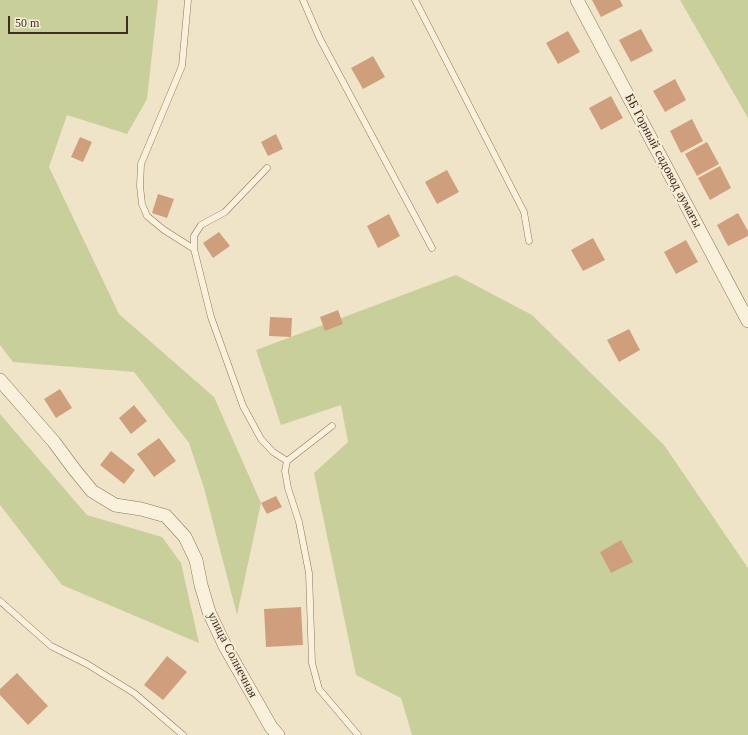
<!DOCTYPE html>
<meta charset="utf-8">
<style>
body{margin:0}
#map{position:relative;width:748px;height:735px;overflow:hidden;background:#f0e4c8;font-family:"Times New Roman",serif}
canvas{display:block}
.scale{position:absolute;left:8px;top:16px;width:120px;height:18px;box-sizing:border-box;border:2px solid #3d2e20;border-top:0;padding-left:5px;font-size:12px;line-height:14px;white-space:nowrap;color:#3d2e20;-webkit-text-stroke:3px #f7eed8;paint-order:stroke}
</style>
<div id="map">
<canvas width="748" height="735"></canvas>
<div class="scale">50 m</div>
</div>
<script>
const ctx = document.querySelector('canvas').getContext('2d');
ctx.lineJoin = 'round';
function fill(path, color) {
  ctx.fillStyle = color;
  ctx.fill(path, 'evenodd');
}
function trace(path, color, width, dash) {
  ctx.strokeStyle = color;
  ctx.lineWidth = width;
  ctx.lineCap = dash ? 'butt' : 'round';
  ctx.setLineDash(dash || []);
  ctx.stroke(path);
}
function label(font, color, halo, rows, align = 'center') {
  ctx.font = font + ' "Times New Roman",serif';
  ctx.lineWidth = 4;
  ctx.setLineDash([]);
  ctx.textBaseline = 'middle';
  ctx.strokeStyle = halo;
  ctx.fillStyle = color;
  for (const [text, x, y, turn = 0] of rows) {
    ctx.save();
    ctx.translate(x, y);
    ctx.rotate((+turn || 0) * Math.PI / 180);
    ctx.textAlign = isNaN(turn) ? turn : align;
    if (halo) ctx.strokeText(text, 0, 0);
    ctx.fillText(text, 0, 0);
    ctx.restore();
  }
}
const green = new Path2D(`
 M0,0h158l-11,99 -20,35 -60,-19 -18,52 70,147 95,83 47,106 -24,112 -33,-127 -15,-45 -55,-71 -121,-10 -13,-17z
 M680,0h68v118z
 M456,275l76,40 132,130 84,123v167h-336l-11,-37 -45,-23 -42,-202 34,-31 -7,-37 -60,20 -25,-75z
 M0,414l87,101 75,22 19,26 18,80 -137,-58 -62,-80z`);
const building = new Path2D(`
 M592,0h28l3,6 -22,11z
 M641,29l12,22 -22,11 -12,-22z
 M568,31l12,21 -22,12 -12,-21z
 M373,56l12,21 -22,12 -12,-21z
 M675,79l11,21 -21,12 -12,-21z
 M611,96l12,22 -22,12 -12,-22z
 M692,119l11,22 -22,12 -11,-22z
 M276,134l7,15 -15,7 -7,-14z
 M80,137l12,5 -9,20 -12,-5z
 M707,142l12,22 -22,12 -12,-22z
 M720,166l11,22 -21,12 -12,-22z
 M447,170l12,22 -22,12 -12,-22z
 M158,194l16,5 -7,19 -15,-5z
 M738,213l10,18v5l-20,10 -11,-21z
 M389,214l11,22 -22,12 -11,-22z
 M219,232l11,14 -17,12 -10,-15z
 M593,238l12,22 -22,11 -12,-21z
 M686,240l12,22 -22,12 -12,-22z
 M338,310l5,14 -18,7 -5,-14z
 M270,317l22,1 -1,19 -22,-1z
 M629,329l11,21 -21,12 -12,-22z
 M60,389l12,19 -16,10 -12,-19z
 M134,405l13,16 -16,13 -12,-16z
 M159,438l17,23 -22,16 -17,-23z
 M111,451l24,19 -11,14 -24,-19z
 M276,496l6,11 -15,7 -6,-11z
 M621,540l12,22 -22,11 -11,-21z
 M301,607l2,38 -37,2 -2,-38z
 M167,656l20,16 -24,28 -19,-15z
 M17,673l31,33 -20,19 -28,-30v-6z`);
const lane = new Path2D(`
 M188,0l-6,66 -41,98 -1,22 2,18 5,12 17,14 30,19
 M303,0l17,39 112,209
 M415,0l109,212 5,29
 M267,168l-42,44 -24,13 -7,11v13l17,68 32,89 18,33 12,13 14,9
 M332,426l-45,35 -2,10 3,17 11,34 10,51 3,90 7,26 39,46
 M0,601l51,45 36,18 47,29 49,42`);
const street = new Path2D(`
 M577,0l171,321
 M0,380l54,62 20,27 18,22 23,14 26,4 25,7 19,21 11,23 5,25 8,27 16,34 46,81 7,8`);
const streetNames = [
 ["ББ Горный садовод аумағы",663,161,62],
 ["улица Солнечная",232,655,63]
];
fill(green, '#c9cf9b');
fill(building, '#cf9f7d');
trace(lane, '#8d765c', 7);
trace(street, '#8d765c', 14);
trace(lane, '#faf1dc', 6);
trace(street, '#faf1dc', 13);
label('13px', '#3d2e20', '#f7eed8', streetNames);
</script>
